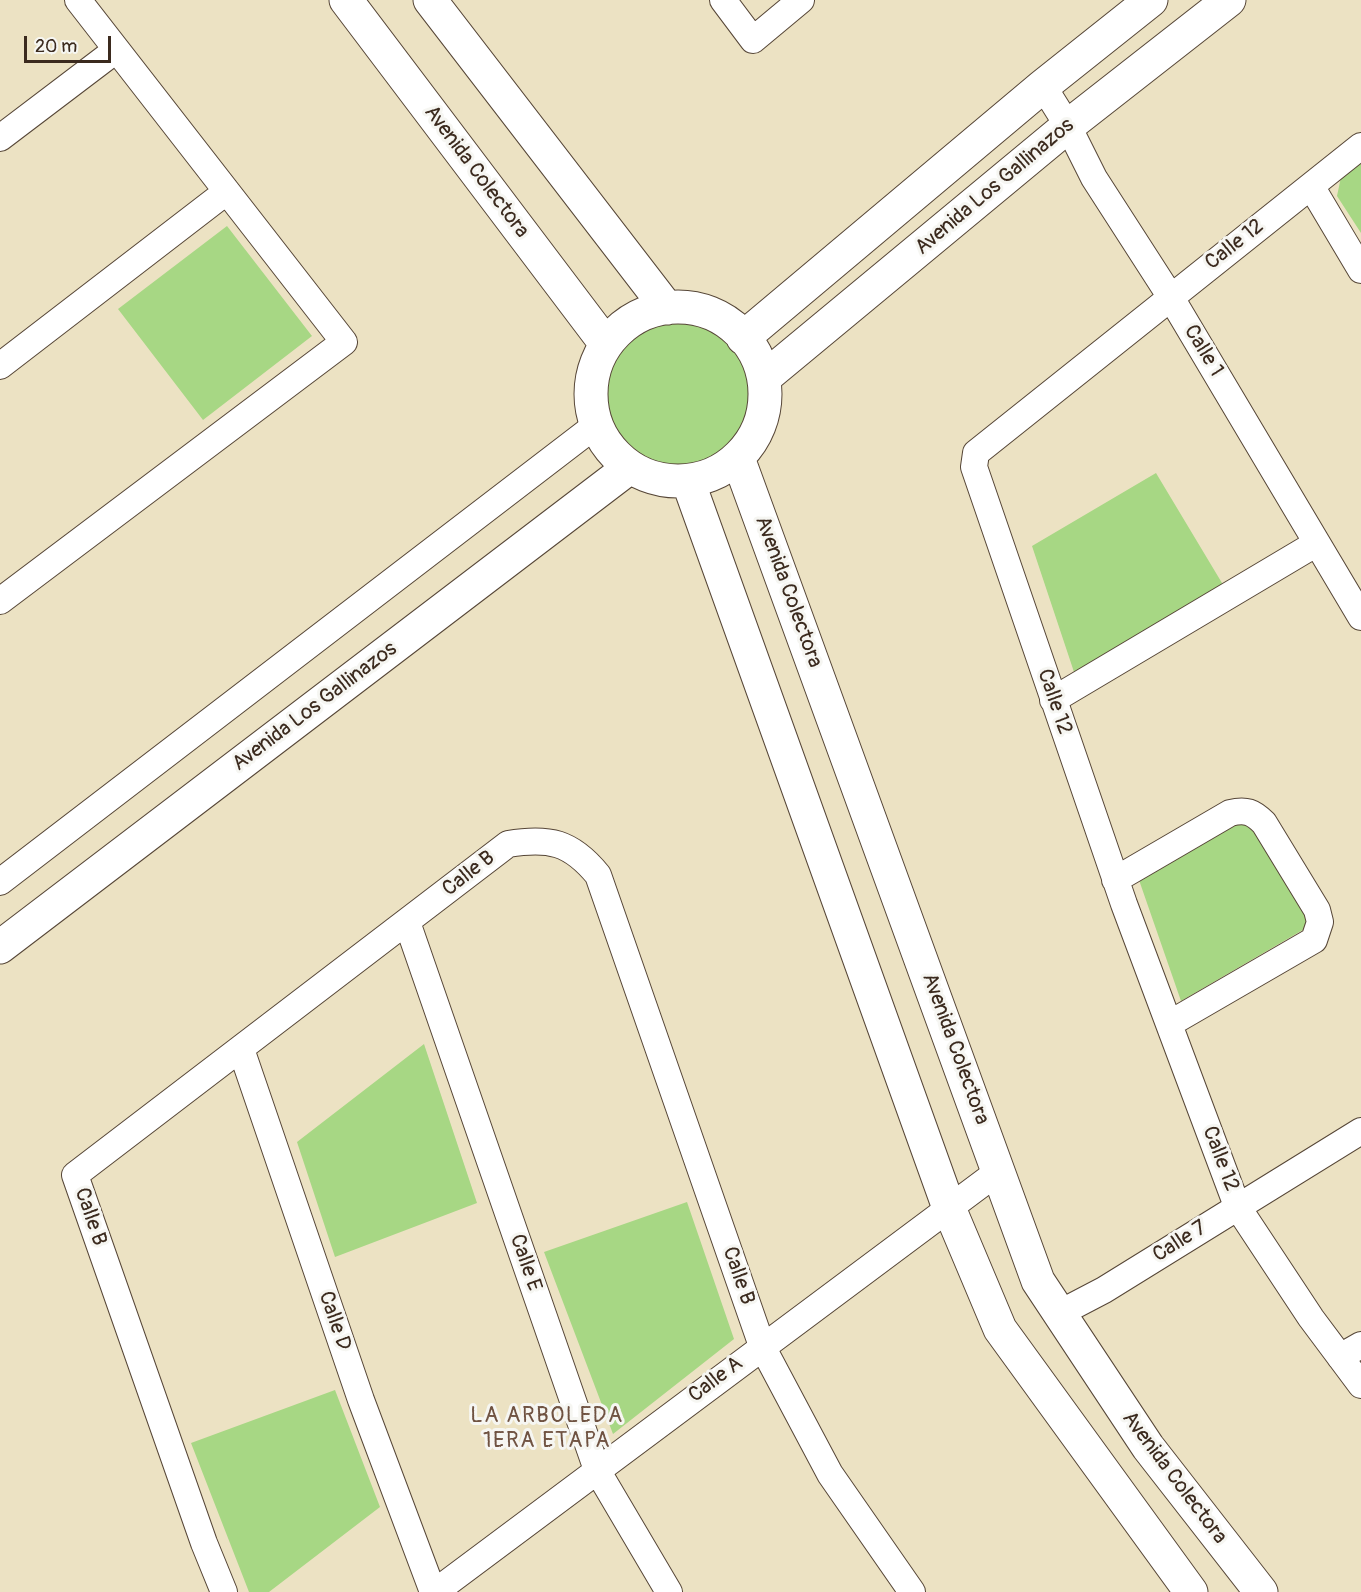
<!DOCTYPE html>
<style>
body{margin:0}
#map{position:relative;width:1361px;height:1592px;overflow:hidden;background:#ece2c3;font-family:Pangolin,sans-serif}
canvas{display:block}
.scale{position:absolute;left:24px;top:36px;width:87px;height:27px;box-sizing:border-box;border:3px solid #3b2a1e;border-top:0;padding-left:8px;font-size:18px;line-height:21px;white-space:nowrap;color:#3b2a1e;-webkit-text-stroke:4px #f6f6f2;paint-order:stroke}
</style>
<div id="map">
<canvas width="1361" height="1592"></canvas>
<div class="scale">20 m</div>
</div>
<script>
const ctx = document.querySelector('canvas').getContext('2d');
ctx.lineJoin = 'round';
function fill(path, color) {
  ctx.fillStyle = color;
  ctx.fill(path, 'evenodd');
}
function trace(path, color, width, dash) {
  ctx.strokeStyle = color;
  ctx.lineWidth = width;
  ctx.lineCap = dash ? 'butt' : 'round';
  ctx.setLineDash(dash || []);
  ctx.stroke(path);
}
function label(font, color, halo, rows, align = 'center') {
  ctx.font = font + ' Pangolin,sans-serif';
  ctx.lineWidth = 6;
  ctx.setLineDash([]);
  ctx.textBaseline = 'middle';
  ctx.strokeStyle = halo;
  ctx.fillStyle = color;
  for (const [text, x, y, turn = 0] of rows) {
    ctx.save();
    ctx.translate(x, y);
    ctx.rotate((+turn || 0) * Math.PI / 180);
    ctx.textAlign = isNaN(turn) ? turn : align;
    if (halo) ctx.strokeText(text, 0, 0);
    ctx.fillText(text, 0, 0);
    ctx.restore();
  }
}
const green = new Path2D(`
 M1361,161v72l-24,-37 4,-19z
 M227,226l85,110 -109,84 -85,-111z
 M604 396a74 74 0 1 1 148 0a74 74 0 1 1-148 0Z
 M1156,473l69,115 -149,90 -44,-132z
 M1247,816l66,108 -132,77 -42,-121z
 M424,1044l53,159 -142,54 -38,-115z
 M687,1202l47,137 -121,95 -69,-182z
 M335,1390l45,117 -111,85h-20l-58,-149z`);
const street = new Path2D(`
 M723,0l30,40 48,-40
 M1043,86l25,40 26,52 76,118 191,321
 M0,138l116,-88
 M1361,146l-385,307 -2,14 150,437 113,302 74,112 50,67
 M1311,186l50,84
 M0,366l226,-174
 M0,601l344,-259 -266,-342
 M1053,700l264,-157
 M1115,880l115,-67c16,-4 23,-1 34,10l53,87 3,12 -6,18 -145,84
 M0,882l596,-457
 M407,922l190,548 72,122
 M241,1049l120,351 72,192
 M1060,1313l44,-23 257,-159
 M1340,1357l21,-12
 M224,1592l-20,-49 -129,-368 433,-331c41,-7 63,-2 90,31l164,471 68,128 82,118
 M435,1592l564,-421`);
const secondary = new Path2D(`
 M346,0l260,344
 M430,0l237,308
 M591 394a87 87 0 1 1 174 0a87 87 0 1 1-174 0Z
 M743,338l300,-252 108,-86
 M764,378l304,-252 161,-126
 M738,458l300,823 110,166 113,145
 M688,481l261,727 51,121 191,263
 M0,947l630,-480`);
const streetNames = [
 ["Avenida Colectora",476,172,53],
 ["Avenida Los Gallinazos",995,187,-40],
 ["Calle 12",1235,245,-38],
 ["Calle 1",1203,351,59],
 ["Avenida Colectora",788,592,70],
 ["Calle 12",1054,702,71],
 ["Avenida Los Gallinazos",315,707,-37],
 ["Calle B",469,874,-38],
 ["Avenida Colectora",955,1049,70],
 ["Calle 12",1220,1159,69],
 ["Calle B",90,1217,71],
 ["Calle 7",1180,1242,-32],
 ["Calle E",525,1263,71],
 ["Calle B",738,1276,71],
 ["Calle D",334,1321,71],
 ["Calle A",716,1380,-37],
 ["Avenida Colectora",1174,1478,53]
];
const neighbourhoodNames = [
 ["LA ARBOLEDA",547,1416],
 ["1ERA ETAPA",547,1441]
];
fill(green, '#a7d784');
trace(street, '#564637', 28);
trace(secondary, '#564637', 35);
trace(street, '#fff', 26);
trace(secondary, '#fff', 33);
label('21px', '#3b2a1e', '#f6f6f2', streetNames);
ctx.letterSpacing = '1.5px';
label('22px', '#6f5241', '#f6f6f2', neighbourhoodNames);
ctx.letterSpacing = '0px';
</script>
